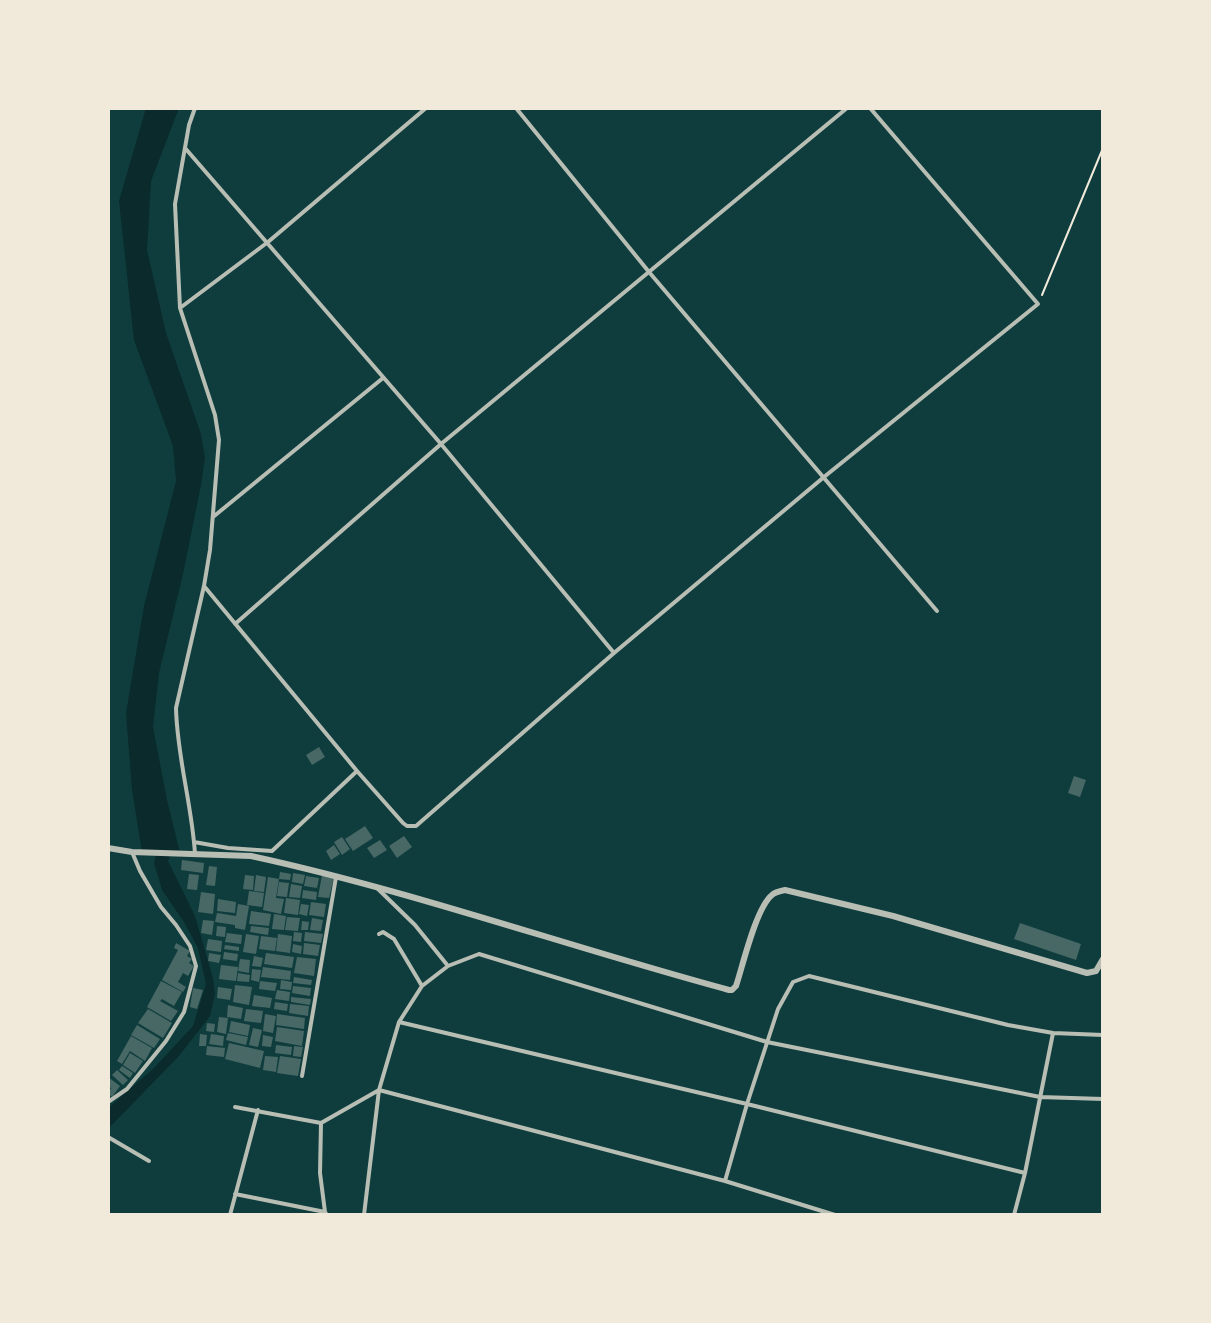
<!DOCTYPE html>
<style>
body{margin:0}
#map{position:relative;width:1211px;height:1323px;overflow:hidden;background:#0f3d3e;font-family:"Times New Roman",serif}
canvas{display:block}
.frame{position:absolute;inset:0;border:110px solid #f1e9da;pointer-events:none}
</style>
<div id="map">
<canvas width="1211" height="1323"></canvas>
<div class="frame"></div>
</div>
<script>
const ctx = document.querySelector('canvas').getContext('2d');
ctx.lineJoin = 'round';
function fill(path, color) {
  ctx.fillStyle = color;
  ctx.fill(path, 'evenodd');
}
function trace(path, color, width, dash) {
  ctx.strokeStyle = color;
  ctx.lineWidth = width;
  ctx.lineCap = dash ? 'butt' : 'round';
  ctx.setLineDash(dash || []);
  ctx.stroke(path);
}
const water = new Path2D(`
 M146,108h33l-28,73 -4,69 19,83 35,101 4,24 -4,27 -18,89 -24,99 -6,54 14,73 13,53 -38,-1 -10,-62 -6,-77 18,-107 32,-125 -3,-35 -39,-106 -15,-139z
 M171,854l-3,7 27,55 18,62 2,16 -5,22 -6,8 -26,33 -70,72v-21l46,-40 39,-42 13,-42 -8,-36 -14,-26 -22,-32 -8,-27 2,-8z`);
const building = new Path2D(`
 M319,747l6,10 -13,8 -6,-10z
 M1074,776l12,4 -6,17 -12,-4z
 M365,826l8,12 -20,13 -8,-12z
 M404,836l8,11 -15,11 -8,-12z
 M342,837l8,12 -8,6 -8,-13z
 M380,840l7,10 -13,8 -7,-10z
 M334,845l6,9 -9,6 -5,-9z
 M182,860l22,3 -1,10 -22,-3z
 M209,866l8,1 -2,19 -9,-1z
 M280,872l11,2 -1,6 -11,-1z
 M293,873l12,2 -2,9 -11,-2z
 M189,874l10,1 -2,15 -10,-1z
 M245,875l9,1 -1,14 -10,-1z
 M256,875l10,2 -2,15 -10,-1z
 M322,875l12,2 -5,21 -11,-1z
 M306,876l13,2 -2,10 -13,-2z
 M268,877l11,2 -3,19 8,1 -3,15 -18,-4z
 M279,882l10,1 -2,14 -10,-1z
 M291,884l11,2 -2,12 -11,-1z
 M303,890l14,2 -1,8 -14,-2z
 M249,891l15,2 -2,14 -15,-2z
 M201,892l14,2 -2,20 -15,-2z
 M286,898l14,2 -2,15 -14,-2z
 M218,899l18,3 -1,11 -18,-2z
 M311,902l15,2 -2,13 -15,-2z
 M238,904l11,2 -4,24 -10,-2v-3l-20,-3 2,-9 19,3z
 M301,904l8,1 -2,11 -8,-2z
 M251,911l20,3 -2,12 -20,-2z
 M274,914l12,2 -2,14 -12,-1z
 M287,917l13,1 -2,13 -13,-1z
 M312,918l11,2 -2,11 -11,-1z
 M203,920l11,1 -2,14 -11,-2z
 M302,921l7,1 -1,8h-7z
 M1020,923l61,21 -5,16 -62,-21z
 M217,926l9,1 -1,10 -9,-1z
 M251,926l18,2 -1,7 -18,-3z
 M294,932l8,1 -1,9 -8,-1z
 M305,932l18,2 -2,9 -17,-2z
 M227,933l15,2 -1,9 -16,-2z
 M246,934l13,2 -3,18 -13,-2z
 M278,934l14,2 -2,17 -14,-2z
 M261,936l16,2 -2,13 -16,-2z
 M208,939l14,2 -1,11 -15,-2z
 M176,943l14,8 -3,5 5,3 -3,4 5,3 -6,10 -5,-3 -5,9 8,5 -3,5 -21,-12 16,-30 -4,-2z
 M304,943l16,2 -2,11 -15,-2z
 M293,944l9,2 -1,8 -9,-2z
 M225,945l14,2v4l-15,-2z
 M224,952l14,2 -1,7 -14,-2z
 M209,953l12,2 -2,8 -11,-2z
 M266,953l28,4 -2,11 -28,-4z
 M254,956l9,2 -2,9 -9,-1z
 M297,957l19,2 -2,17 -20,-3z
 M240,959l10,1 -1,13 -11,-2z
 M221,965l17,2 -2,14 -17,-2z
 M263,967l28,4 -1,9 -29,-3z
 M252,969l9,1 -2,12 -8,-2z
 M238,973l12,2 -1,7 -12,-1z
 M294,977l18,3 -1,5 -18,-2z
 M281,980l11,2 -1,8 -11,-1z
 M161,981l21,11 -8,14 -12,-7 -2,2 18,10 -7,10 -24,-14z
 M260,981l17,2 -2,8 -16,-2z
 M235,985l17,2 -3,18 -16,-3z
 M293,986l18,2 -1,8 -18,-3z
 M218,987l14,2 -2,11 -13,-2z
 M193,988l10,2 -6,19 -7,-2z
 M277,990l13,2 -1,9 -14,-2z
 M254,995l18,3 -2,10 -18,-2z
 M291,997l20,2 -1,6 -19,-3z
 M275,1002l13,2 -1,7 -13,-2z
 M290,1004l19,2 -1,10 -19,-3z
 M228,1005l15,3 -2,11 -14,-2z
 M148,1009l24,14 -9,15 -25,-15z
 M246,1009l17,2 -2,12 -17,-2z
 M265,1014l11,2 -3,17 -10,-2z
 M277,1014l28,4 -1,11 -28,-4z
 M219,1017l9,1 -2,16 -9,-2z
 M231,1021l19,4 -2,11 -19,-4z
 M207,1023l8,1 -1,8 -8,-1z
 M137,1025l23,14 -6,9 -23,-13z
 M277,1027l27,4 -2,15 -27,-5z
 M253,1028l9,2 -4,17 -9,-2z
 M228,1033l20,4 -2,8 -20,-5z
 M200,1034l7,1 -1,11h-7z
 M211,1034l13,2 -1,10 -14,-2z
 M263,1035l10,2 -2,10 -9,-1z
 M131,1036l21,12 -7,13 -15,-10 -8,13 -5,-3z
 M229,1043l35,8 -4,17 -35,-9z
 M276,1045l16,2 -1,8 -16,-2z
 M207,1046l18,2 -1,9 -18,-2z
 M294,1046l9,1 -2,10 -8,-1z
 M130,1053l13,8 -8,12 -12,-8z
 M265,1056l13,1 -2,15 -13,-2z
 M280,1056l21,3 -3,17 -21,-3z
 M122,1066l11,7 -3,5 -11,-8z
 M117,1070l11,10 -5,5 -11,-10z
 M108,1077l12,9 -8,11 -4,-3 3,-6 -3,-2z`);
const path = new Path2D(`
 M1042,295l61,-147`);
const service = new Path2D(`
 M516,108l133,164 288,339
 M185,148l256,296 173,209
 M180,308l88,-66 158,-134
 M213,517l170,-139
 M204,586l153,185 46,52 4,3h9l198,-173 210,-176 214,-173 -168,-196
 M235,624l206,-180 406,-336
 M194,842l34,6 44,3 85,-80
 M195,854c-3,-49 -18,-97 -19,-146l28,-122 6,-36 9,-110 -4,-25 -35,-107 -5,-104 14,-79 6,-17
 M377,888l38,37 33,41
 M379,934l4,-2 11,7 28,47
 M399,1022l348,82 278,69
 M302,1076l34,-199
 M108,1102l19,-13 39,-48 18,-29 12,-46 -6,-20 -14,-21 -15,-18 -21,-36 -8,-19
 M235,1107l86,16 58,-33 346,91 110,34
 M321,1123l-1,50 5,39 2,3
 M108,1137l41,24
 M725,1181l22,-77 31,-95 15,-27 16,-6 199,49 45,8 50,2
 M235,1194l90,18
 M230,1215l28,-105
 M364,1215l15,-125 20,-68 23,-36 26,-20 31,-12 288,88 273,55 63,2
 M1014,1215l11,-42 28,-140`);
const minor = new Path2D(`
 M108,848l24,4 119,4c161,35 318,91 478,134h3l4,-4c7,-21 20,-78 36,-91 3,-3 8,-4 13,-5l108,26 194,57 9,-2 7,-12`);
fill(water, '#0a2a2b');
fill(building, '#486865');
trace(path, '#f1e9da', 2);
trace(service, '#b8beb3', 4);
trace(minor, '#b8beb3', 6);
</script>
